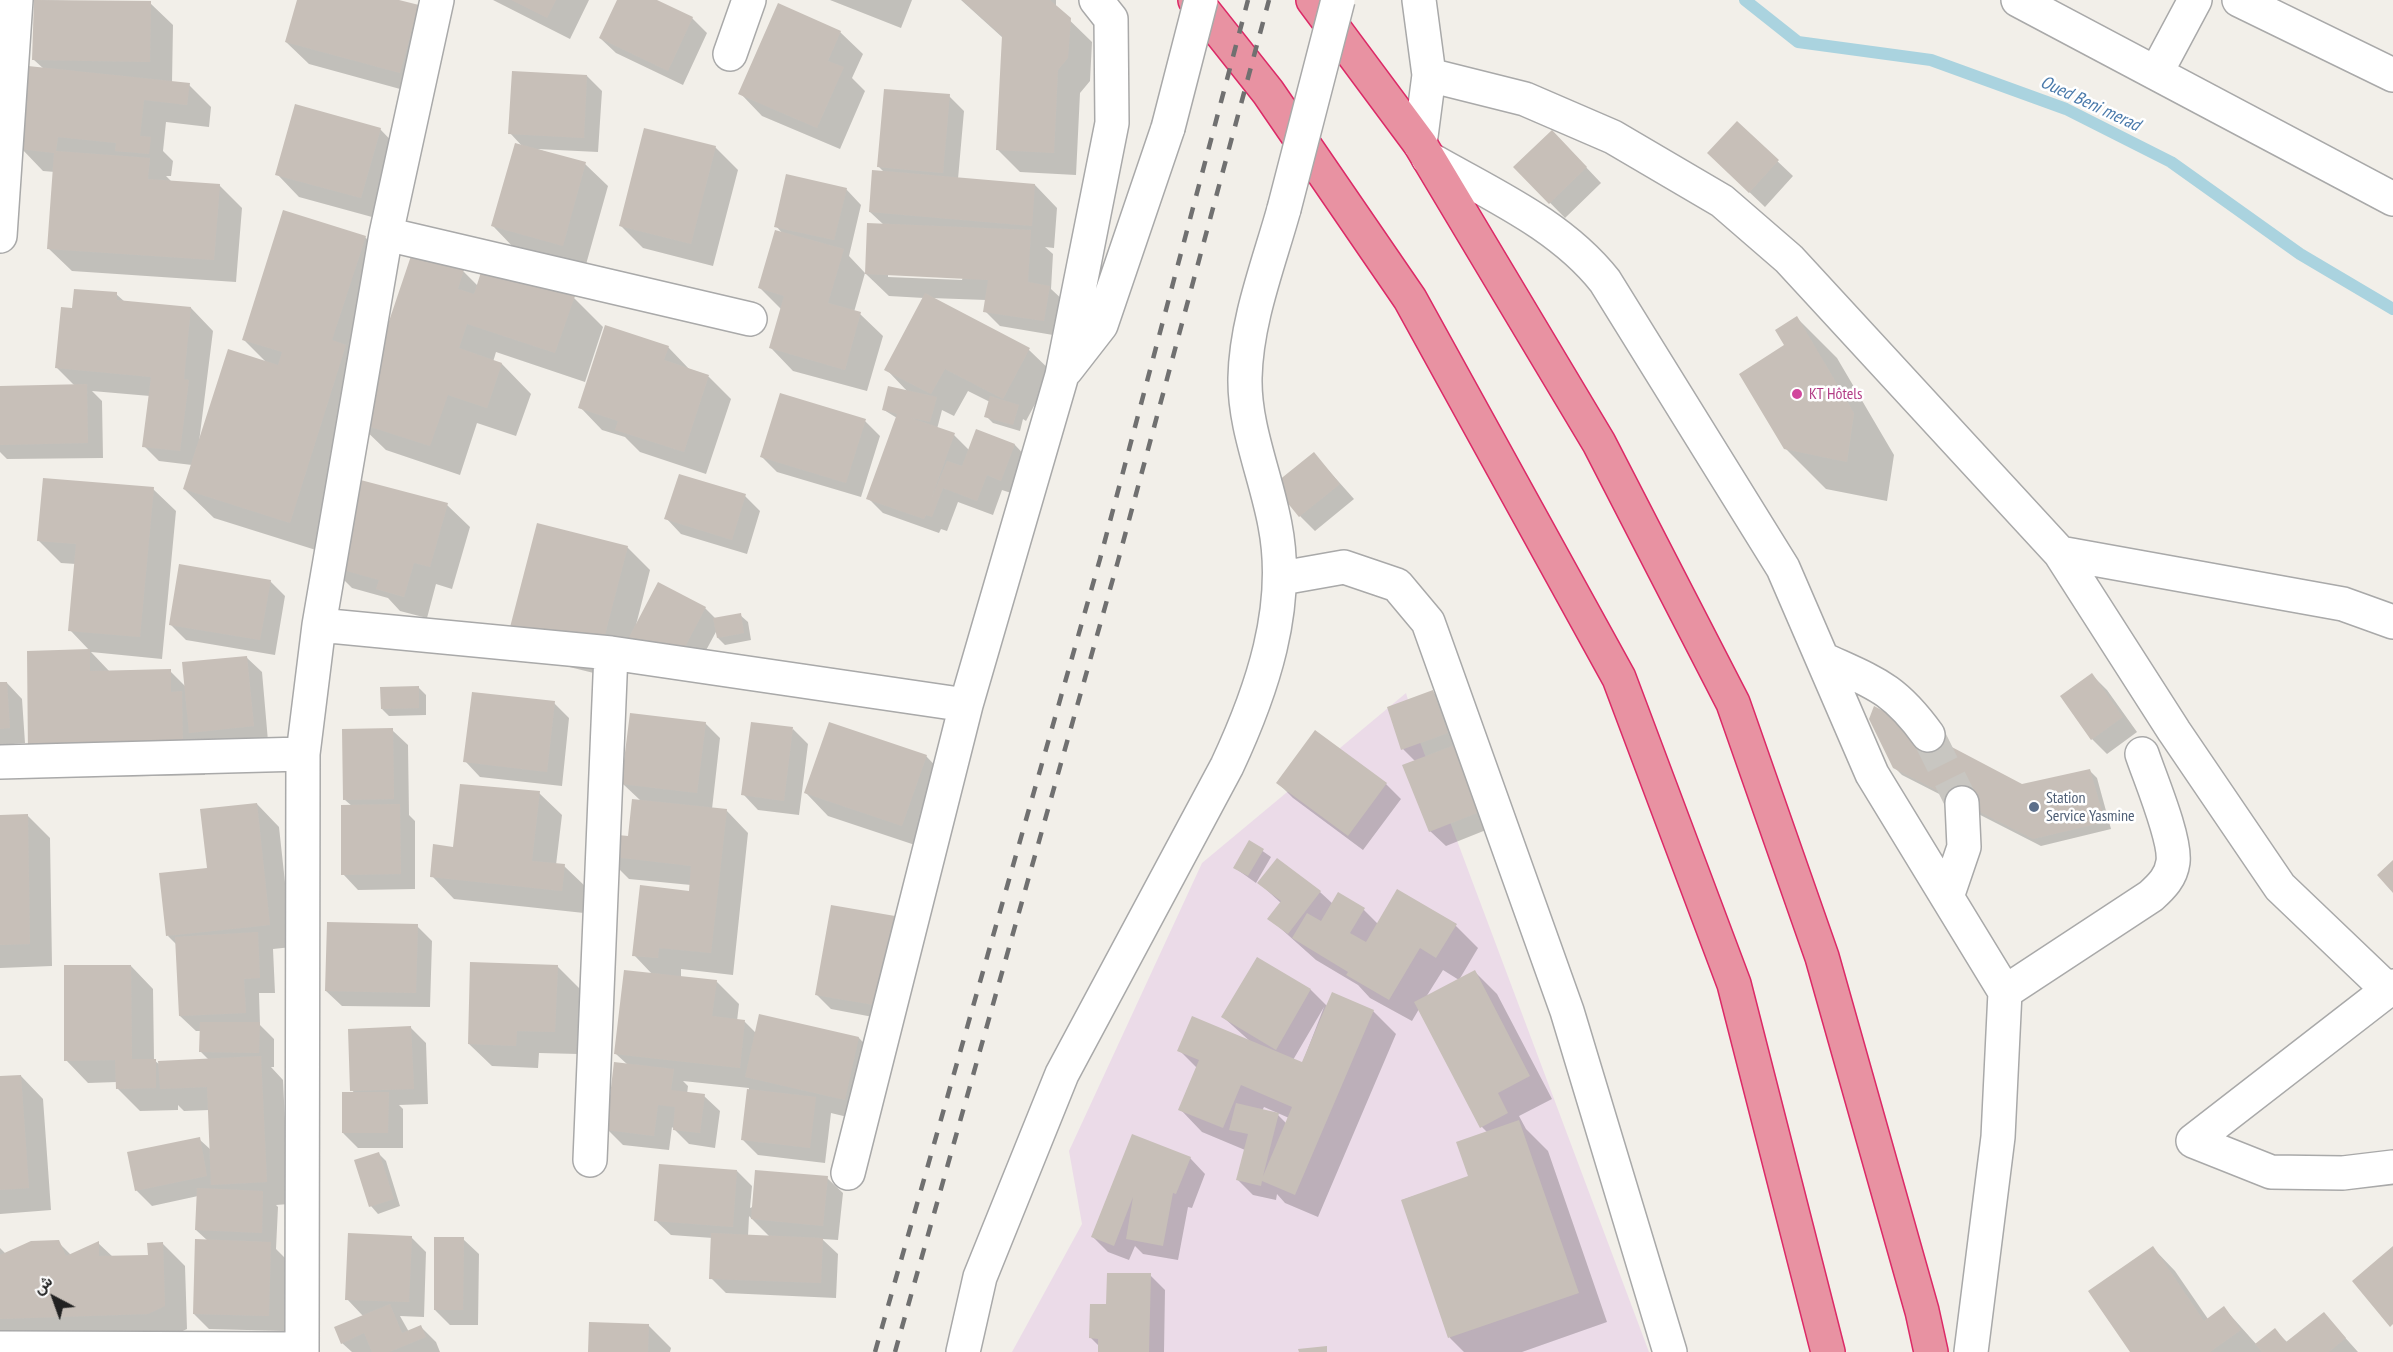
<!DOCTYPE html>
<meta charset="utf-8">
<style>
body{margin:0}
#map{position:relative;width:2393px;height:1352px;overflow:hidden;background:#f2efe9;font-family:"PT Sans Narrow",Vazirmatn,sans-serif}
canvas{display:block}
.north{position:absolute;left:24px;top:1268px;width:60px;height:60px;-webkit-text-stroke:4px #fff;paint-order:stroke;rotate:319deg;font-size:16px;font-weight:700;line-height:24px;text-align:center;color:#222}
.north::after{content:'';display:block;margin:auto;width:21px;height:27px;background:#222;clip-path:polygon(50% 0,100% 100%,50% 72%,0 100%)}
</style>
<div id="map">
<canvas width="2393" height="1352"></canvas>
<div class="north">ش</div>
</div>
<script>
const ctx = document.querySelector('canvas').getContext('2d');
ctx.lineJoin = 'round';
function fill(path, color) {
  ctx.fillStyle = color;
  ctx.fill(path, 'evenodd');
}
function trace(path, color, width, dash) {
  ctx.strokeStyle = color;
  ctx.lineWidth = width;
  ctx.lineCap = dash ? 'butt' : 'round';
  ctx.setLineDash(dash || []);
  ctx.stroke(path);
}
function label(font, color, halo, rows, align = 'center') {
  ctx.font = font + ' "PT Sans Narrow",sans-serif';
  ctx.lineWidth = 5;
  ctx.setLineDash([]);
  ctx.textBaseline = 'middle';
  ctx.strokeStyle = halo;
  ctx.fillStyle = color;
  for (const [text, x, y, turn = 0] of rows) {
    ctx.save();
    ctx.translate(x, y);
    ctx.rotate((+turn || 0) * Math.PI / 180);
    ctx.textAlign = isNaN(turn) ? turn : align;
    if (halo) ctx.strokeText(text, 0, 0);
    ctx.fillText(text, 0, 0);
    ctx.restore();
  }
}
const industrial = new Path2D(`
 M1406,693l14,49 229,610h-637l70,-128 -13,-73 133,-288z`);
const shadow = new Path2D(`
 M35,0l115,3 23,22 -1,58 17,2 22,22 -2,20 -43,-5 -3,29 10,10 -2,15h-5l6,6 47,3 23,23 -6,74 -164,-11 -23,-22 6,-77 -12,-1 -22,-23 23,-79 -10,-9z
 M298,0h95l25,7 22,22 -18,66 -113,-31 -23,-22z
 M493,0h96l-19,39z
 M619,0h34l39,18 15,15 -24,52 -67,-32 -16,-15z
 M830,0h82l-11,28z
 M961,0h95v7l36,35 -2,39 -10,12 -4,82 -56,-3 -22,-22 5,-112z
 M840,32l23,22 -11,24 13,13 -25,58 -78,-33 -22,-23z
 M587,76l15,15 -4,61 -61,-3 48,15 23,22 -23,82 -70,-19 -22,-23 30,-79 -13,-14z
 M949,96l15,15 -6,68 77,6 22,23 -3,40 -9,-1 8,7 -2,35 14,13 -6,34 -59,-10 -15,-15 1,-11 -55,-2 98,52 23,22 -26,49 -3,-2 -3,12 -27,-8 -7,-7 4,-14 -22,-11 -14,25 -12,-6 -5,19 17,6 15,15 7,-19 39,14 15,16 -13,34 -15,-5 -9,25 -35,-13 -11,29 -6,-2 -2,4 -56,-20 -15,-15 29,-80 -13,-8 24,-18 -22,-23 38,-71 -35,-2 -23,-22 18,-49 -14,-13 15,-39 -7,-7zM888,274l75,3 -1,3 -74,-3z
 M1737,123l56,53 -28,31 -41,-39z
 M380,129l22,23 -19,68 -84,-23 -22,-23z
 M715,147l23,23 -25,96 -70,-18 -23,-23z
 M1567,147l34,36 -36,35 -50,-51z
 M846,189l15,16 -12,51 16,17 -11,39 6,2 23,22 -16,55 -74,-20 -22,-23 11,-38 -22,-22 23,-54 -7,-8z
 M365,237l29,30 -21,106 40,-118 51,17 14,14 96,12 29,29 -18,55 -89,-30 -3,10 9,2 29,30 -15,42 -39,-13 -17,52 -74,-25 -27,-26 -40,127 -105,-33 -30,-29 8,-24 -33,-4 -15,-15 6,-50 -58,-5 10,10 1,57 -96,1 -7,-7v-65l75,-1 -18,-18 17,-59 42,-15 9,8 66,6 22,23 -14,111 68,-79 -24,-24z
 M1797,318l40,40 57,97 -7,46 -61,-12 -41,-41 1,-102z
 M668,347l23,24 18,6 22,22 -25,75 -66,-22 -15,-15 -23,-7 -22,-23z
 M865,421l15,15 -19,61 -84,-25 -15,-15z
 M1314,454l40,45 -39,32 -15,-15z
 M153,489l23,22 -14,148 -71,-7 19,20 60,-1 16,16 60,-30 16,15 6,69 -64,6 1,28 -153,3 -22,-22 -2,-104 62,-1 -20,-21 6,-66 -15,-1 -22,-22z
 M745,496l15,15 -13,43 -66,-20 -15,-16z
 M447,505l23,22 -18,62 -16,-5 -9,34 -27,-7 -12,-13 -36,-10 -22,-22z
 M627,547l23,23 -14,55 69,-17 11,11 24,-4 8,7 3,18 -26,5 -7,-7 -1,-8 -27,50 -59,-37 -9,37 -89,-22z
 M270,581l15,15 -10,59 -89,-15 -16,-16z
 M2092,675l15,15 30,42 -30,22 -15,-15z
 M7,683l15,16 3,44 -25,2v-61z
 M418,687l8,8v20l-37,1 -7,-7z
 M1433,692l15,15 48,119 -50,20 -16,-15 -14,-69 -13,-13z
 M554,703l15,15 -7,68 -82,-9 -15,-16z
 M705,723l15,15 -8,71 14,1 22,23 -15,142 -52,-6v8l35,4 23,23 -2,17 8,1 11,11 103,5 22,23 -13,61 -37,-9 -6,50 -67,-8 -15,-15 6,-52 -66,-7 5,5 -1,8 17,2 16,15 -5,37 -26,-4 -17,-17 -3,23 -46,-5 -16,-16 21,-64 -12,-11 37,-79 -19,-20 56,-63 1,-7 -62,-6 -23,-23 23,-19 12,-36 -18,-17z
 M793,729l15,15 -9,71 -41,-5 -15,-16z
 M392,730l16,15 1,70 6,6v68l-57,1 -15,-16 9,-68 -7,-6z
 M926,756l22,23 -24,69 -96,-32 -22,-23z
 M1894,767l128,19 67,-16 8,8 14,51 -70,17 -139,-71z
 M1278,783l108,1 15,15 -38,51 -70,-52z
 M539,793l23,22 -6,50 8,1 23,22 -3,25 -130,-14 -22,-23 23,-28z
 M257,804l22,23 13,120 -19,2 2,44h-16l1,32 14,14v28h-3l12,13 6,124 -13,1 2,2 -2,42 10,10 -2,72 -75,-2 -15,-15 14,-73 -12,-11 2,-34 -46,10 -16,-16 63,-51 12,11 -2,-40 -25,1 -6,-6v5l-38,1 -23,-23v-6l-29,1 -22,-23 65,-94 22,23 1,71 6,5 49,-5 -8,-8v-21h-5l-16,-15 -3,-71 -9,-9 41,-66z
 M27,815l23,23 2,128 -52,2v-152z
 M1250,842l21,15 -15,26 -21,-15z
 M1259,883l61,9 13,12 31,6 14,14 78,2 22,22 -19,32 -16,-10 -17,27 49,-25 22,22 55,105 -33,17 7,13 22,22 59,171 -85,30h-58l-14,-14 -48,-138 68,-23 17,-45 -5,-5 -63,-118 -7,12 -42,-23 -12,-13 -42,-25 -47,-42 12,-15z
 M832,907l63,11 15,15 -16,88 -63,-12 -15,-15z
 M417,926l15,15 -2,66 -88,-1 -16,-15z
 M1258,959l53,31 16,16 46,5 23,23 -78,183 -33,-14 -8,-9 -1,6 -23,-5 -15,-15 7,-30 -43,-18 -22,-23 17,-41 -18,-18 73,-7 -29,-26zM1324,1007l-22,57 -9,-4zM1264,1107l25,11 -2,6 -10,-10 -15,-3z
 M557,966l23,23 -2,65 -39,-1 -1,15 -46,-2 -23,-22z
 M411,1028l15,15 2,61 -29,1 4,4v39h-45l-15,-15 12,-39 -3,-4z
 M21,1076l22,23 8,111 -51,4v-136z
 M1133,1136l57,22 15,16 -13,34 -4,-1 -10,53 -35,-6 -8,-8 -6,14 -21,-8 -15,-15z
 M378,1153l8,8 14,45 -22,8 -7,-8z
 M737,1171l15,15 -2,22 77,-30 16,15 -5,47 -16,-1 16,15 -2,44 -110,-5 -15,-15 2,-40 -42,-3 -16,-15zM749,1216l21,21 -22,-1z
 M411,1237l15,15 -2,65 -24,-1 9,16 12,-5 15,15 4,10h-88l-10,-9 21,-27 -16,-17z
 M463,1239l16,15 -1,71h-28l-15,-15z
 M58,1242l13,13 27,-12 15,14 36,-1 13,-13 23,23 2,63 -15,7 -172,2v-90l6,6z
 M2153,1248l22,23 33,48 16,-11 33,37 18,-15 13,13 36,-29 34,38h-226z
 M1150,1275l15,15 -1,62h-64v-5l-9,-9 17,-33z
 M648,1325l23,23 -1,4h-81z`);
const stream = new Path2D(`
 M1745,0l53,42 133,18 135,49 105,53 129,92 93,55`);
const building = new Path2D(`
 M34,0l117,1 -1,61 -118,-2z
 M297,0h102l20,5 -19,68 -115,-31z
 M511,0h45l-9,18z
 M617,0h40l36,17 -25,54 -69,-33z
 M962,0h88l21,18 -3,40 -10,12 -4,83 -58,-3 6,-114z
 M778,3l63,28 -13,30 16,6 -27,61 -79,-34z
 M28,66l162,17 -3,22 -43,-5 -4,36 11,1 -2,17 -34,-3 1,-8 -58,-6 -2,14 94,7 -2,21 72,5 -6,76 -167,-11 7,-96 -35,-4z
 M512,71l75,4 -3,63 -76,-4z
 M884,89l66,5 -7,79 -66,-6z
 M295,104l86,24 -20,70 -86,-23z
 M1737,121l42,39 -30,33 -42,-40z
 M644,128l72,18 -25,98 -72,-18z
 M1552,130l35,37 -38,37 -36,-37z
 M515,143l71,19 -23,84 -72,-20z
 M872,170l163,14 -3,42 -163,-14z
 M786,174l61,14 -13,52 -60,-13z
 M283,210l83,26 -34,104 14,5 -56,178 -107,-34 45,-140 50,16 4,-13 -40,-12z
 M867,223l164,7 -3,52 22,4 -6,35 -61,-9 5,-32 -123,-6z
 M775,230l69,19 -16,54 33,9 -16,58 -76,-22 15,-52 -26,-8z
 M412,253l52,17 -6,19 16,5 9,-28 92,30 -20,57 -88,-29 -8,24 43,15 -15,45 -39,-13 -18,51 -75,-24z
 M74,289l43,3v8l74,7 -7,72 5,1 -9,71 -38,-4 9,-70 -96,-9 6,-61 11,1z
 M925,293l105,55 -27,51 -58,-30 -14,25 -47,-24z
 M1797,316l57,97 -7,49 -63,-13 -45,-75 45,-29 -9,-15z
 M605,325l64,21 -5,14 45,15 -25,77 -69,-22 3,-9 -40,-13z
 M87,384l1,59 -88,2v-59z
 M888,386l49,11 -7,25 -19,-4 44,15 -23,64 15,-36 15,5 14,-37 39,15 -14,37 -14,-6 -10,26 -34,-13 -11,29 -6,-2 -2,4 -58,-20 31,-85 -15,-4z
 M780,393l86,26 -20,64 -86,-26z
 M990,396l29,9 -6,20 -29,-8z
 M1314,452l26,32 -41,33 -26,-32z
 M679,474l67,20 -14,46 -68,-21z
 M43,478l111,9 -14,150 -72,-6 8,-87 -39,-3z
 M353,478l95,25 -18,64 -16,-4 -10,34 -28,-8 3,-9 -51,-14z
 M537,523l91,23 -29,112 -91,-23z
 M179,564l92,16 -11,60 -91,-15z
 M658,582l48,25 -31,59 -48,-25z
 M741,613l3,20 -27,5 -4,-20z
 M90,649v22l81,-2v23l11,-1 1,62 -155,3 -1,-105z
 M247,656l7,70 -65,7 -7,-71z
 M2092,673l31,44 -32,23 -31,-44z
 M0,682h7l3,46 -10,1z
 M419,686v22l-38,1 -1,-22z
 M1433,690l15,43 -47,17 -14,-43z
 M472,692l83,9 -8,71 -84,-10z
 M1874,706l148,78 68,-15 15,53 -72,17 -140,-71 -24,-49z
 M630,713l76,9 -9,71 -76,-9z
 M751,722l42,5 -9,74 -43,-6z
 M829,722l98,33 -25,71 -98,-33z
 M393,728l1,71 -51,1 -1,-71z
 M1315,730l72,53 -39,53 -72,-53z
 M1455,745l27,66 -53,21 -27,-67z
 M460,784l80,7 -8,70 33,3 -3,27 -132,-14 3,-33 20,3z
 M632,799l95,10 -16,144 -52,-5 -1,10 -26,-2 8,-71 49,6 2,-25 -86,-10 3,-22 20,2z
 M257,803l13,122 -104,11 -7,-63 48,-5 -7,-59z
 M400,804l1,70 -60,1v-70z
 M28,814l2,130 -30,1v-130z
 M1249,840l15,9 -16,27 -15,-8z
 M1277,858l44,33 -33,43 -21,-15 14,-18 -24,-18z
 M2393,860v33l-16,-18z
 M1397,889l60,35 -21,34 -16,-10 -31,52 -43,-25 2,-3 -56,-34 15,-25 14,8 17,-29 27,16 -15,25 16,9z
 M831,905l64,11 -15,90 -65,-11z
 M327,922l91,2 -2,69 -91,-2z
 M258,932l2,46 -16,1 2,34 -67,3 -4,-79z
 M1257,957l54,32 -35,61 -55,-33z
 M470,962l88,3 -3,67 -38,-1 -1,15 -48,-2z
 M64,965h67l1,94h24v29l-40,1 -1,-29 -51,1z
 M624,970l93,10 -5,36 33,4 -5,48 -126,-14z
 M1475,970l55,106 -32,17 10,20 -28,15 -66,-126z
 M1332,992l42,18 -79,185 -33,-14 -1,5 -25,-6 12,-46 -19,-4 7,-27 43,10 -16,63 29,-69 -51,-22 -18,43 -45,-18 21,-50 -22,-9 15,-35 110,46z
 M759,1014l100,23 -14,63 -100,-23z
 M200,1022h60l-1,31 -60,-1z
 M411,1026l3,63 -64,2 -2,-62z
 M261,1056l6,126 -56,3 -4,-98 -47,2 -2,-28z
 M614,1062l60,7 -3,21 34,4 -5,39 -27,-3 2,-23 -17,-2 -4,31 -48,-6z
 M21,1075l8,113 -29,2v-114z
 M747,1089l69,8 -6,51 -69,-8z
 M342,1092h47l-1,41h-46z
 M1519,1120l60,173 -131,45 -47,-138 67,-24 -12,-34z
 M1132,1134l59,23 -15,37 -3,-1 -10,53 -37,-7 7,-42 -19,49 -23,-9z
 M200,1137l7,39 -72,15 -8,-39z
 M379,1152l15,47 -25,8 -15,-47z
 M659,1164l78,6 -4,57 -79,-6z
 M755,1170l73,6 -5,50 -72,-7z
 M197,1188l66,3 -1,42 -67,-3z
 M348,1233l64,3 -3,66 -64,-2z
 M711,1233l112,5 -2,45 -112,-4z
 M434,1237h30l-1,73h-29z
 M195,1239l76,3 -2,74 -76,-2z
 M59,1240l7,16 33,-15v15l49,-1 -1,-12 16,-1 2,64 -17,8 -148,5v-64l31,-14z
 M2153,1246l51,75 20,-15 17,24 -31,22h-80l-42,-61z
 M2393,1246v78l-3,3 -38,-46z
 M1107,1273h44l-2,79h-51v-13l-9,-1 1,-34h16z
 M390,1304l12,29 19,-8 5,12 -37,15h-17l-8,-19 -23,11 -7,-17z
 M2324,1312l22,26 -17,14h-67l-7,-8 20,-16 11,14z
 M589,1322l60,2 -1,28h-60z
 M1327,1346v6h-28l-1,-3z`);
const minorTunnel = new Path2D(`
 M1928,735l34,68`);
const minor = new Path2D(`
 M1419,0l10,75 -9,69
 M2018,0l375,199
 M2239,0l154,75
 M730,54l19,-54
 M2156,73l39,-73
 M1429,75l96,24 88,38 109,64 67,58 271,294 114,178 106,156 108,103
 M1428,158c62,36 132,66 177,123l178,287 89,206 133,218 -7,145 -27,215
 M386,234l51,-234
 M0,236l16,-236
 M1066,370l35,-45 67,-197
 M2060,553l283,51 50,18
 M1282,578l62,-11 53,18 31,37 139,389 103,341
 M319,625l292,28 355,52
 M1825,660c50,23 69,28 103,75
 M303,754l16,-129 67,-391 364,85
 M0,762l303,-8 -1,598
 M1947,897l17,-50 -2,-44
 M2393,986l-200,155 78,31 72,1 50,-6
 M2005,992l146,-96c11,-10 20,-19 22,-34 3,-23 -23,-84 -31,-108
 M590,1160l21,-507
 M848,1173l118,-468 96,-330 50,-252 -1,-104 -15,-19
 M0,1348l302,1
 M963,1352l17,-75 82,-203 165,-308c35,-75 64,-159 48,-241 -9,-49 -31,-98 -30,-147 1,-57 24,-115 39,-169`);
const highway = new Path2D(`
 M1195,0l73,92 142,207 209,379 115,306 94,368
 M1313,0l107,144 179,299 134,260 89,254 100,354 9,41`);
const rail = new Path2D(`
 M875,1352l225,-793 148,-559
 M895,1352l223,-791 151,-561`);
const minorBridge = new Path2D(`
 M1168,128l33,-128
 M1284,209l54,-209`);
const markers = [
 [1797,394,6,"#d1479c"],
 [2034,807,6,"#5c6f8a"]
];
const hotelNames = [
 ["KT Hôtels",1809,394]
];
const serviceNames = [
 ["Station",2046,798],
 ["Service Yasmine",2046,816]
];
const waterNames = [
 ["Oued Beni merad",2090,104,25]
];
fill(industrial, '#ebdbe8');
fill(shadow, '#0003');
trace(stream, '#aad3df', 12);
fill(building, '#c7bfb8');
trace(minorTunnel, '#c8c6c1', 33, [33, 16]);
trace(minor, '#a9a9a9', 36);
trace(highway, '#dc2a67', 36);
trace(minor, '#fff', 33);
trace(highway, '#e892a2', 33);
trace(rail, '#707070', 4.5, [12, 12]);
trace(minorBridge, '#a9a9a9', 36, []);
trace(minorBridge, '#fff', 33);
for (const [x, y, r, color] of markers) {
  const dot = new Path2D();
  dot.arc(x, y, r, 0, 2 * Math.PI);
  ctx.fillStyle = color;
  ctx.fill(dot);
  trace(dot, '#fff', 2);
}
label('16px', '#b23c85', '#fff', hotelNames, 'left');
label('16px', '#4e5e75', '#fff', serviceNames, 'left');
label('italic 18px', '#4a7aab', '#fff', waterNames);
</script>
